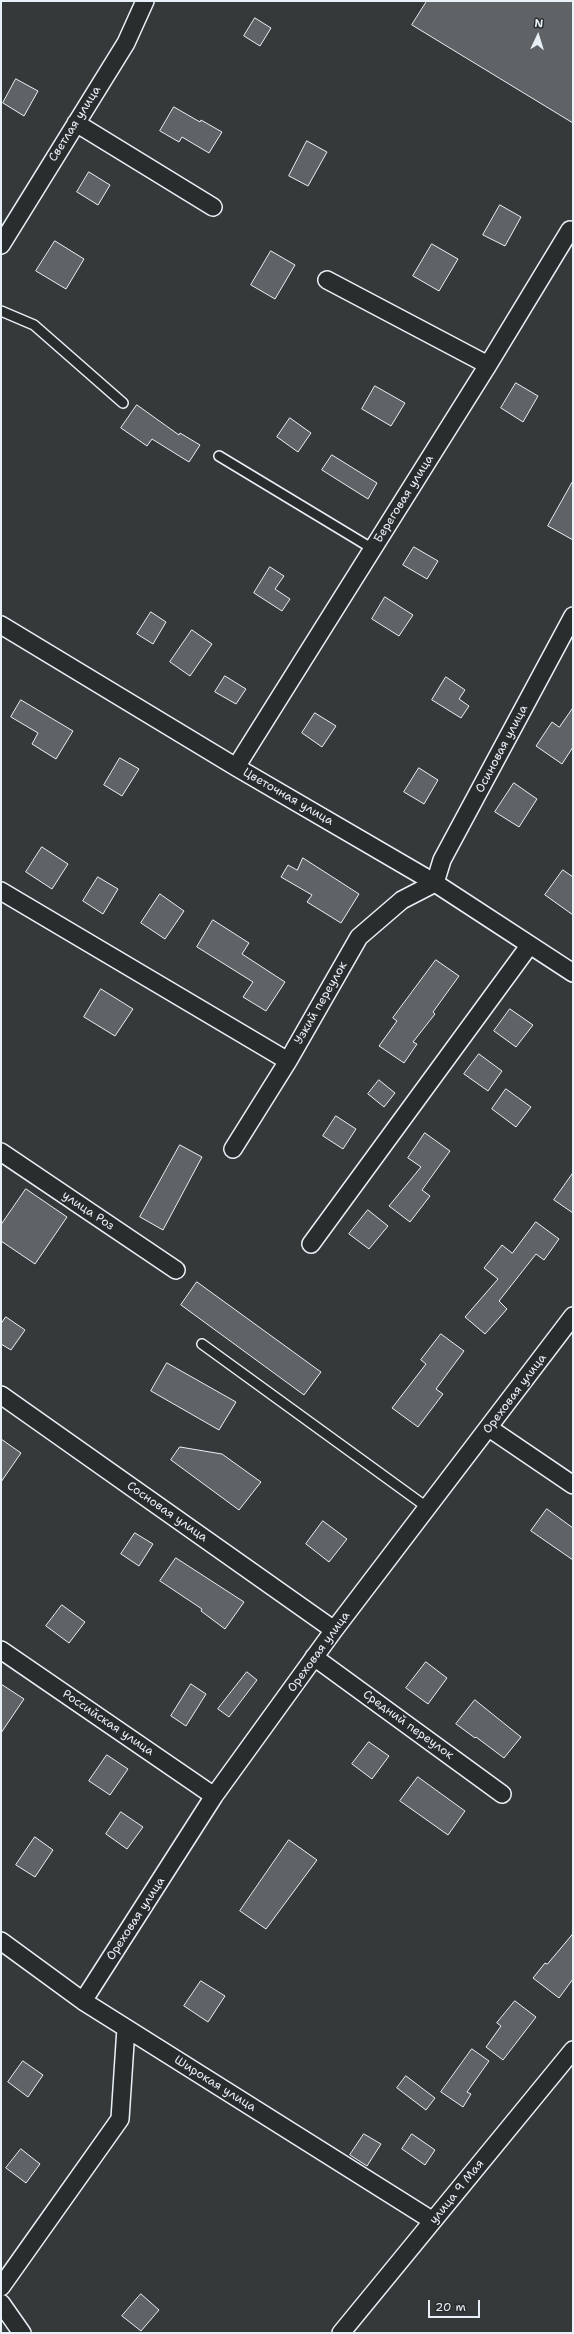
<!DOCTYPE html>
<meta charset="utf-8">
<style>
body{margin:0}
#map{position:relative;width:574px;height:2334px;overflow:hidden;background:#35393a;font-family:"Shantell Sans",sans-serif}
canvas{display:block}
.frame{position:absolute;inset:0;border:2px solid #e8f1f8;pointer-events:none}
.north{position:absolute;left:518px;top:16px;width:40px;height:40px;-webkit-text-stroke:3px #2a2d2e;paint-order:stroke;rotate:4deg;font-size:11px;font-weight:700;line-height:16px;text-align:center;color:#e8f1f8}
.north::after{content:'';display:block;margin:auto;width:14px;height:18px;background:#e8f1f8;clip-path:polygon(50% 0,100% 100%,50% 72%,0 100%)}
.scale{position:absolute;left:428px;top:2300px;width:52px;height:18px;box-sizing:border-box;border:2px solid #e8f1f8;border-top:0;padding-left:5px;font-size:12px;line-height:14px;white-space:nowrap;color:#e8f1f8;-webkit-text-stroke:3px #2a2d2e;paint-order:stroke}
</style>
<div id="map">
<canvas width="574" height="2334"></canvas>
<div class="frame"></div>
<div class="north">N</div>
<div class="scale">20 m</div>
</div>
<script>
const ctx = document.querySelector('canvas').getContext('2d');
ctx.lineJoin = 'round';
function fill(path, color) {
  ctx.fillStyle = color;
  ctx.fill(path, 'evenodd');
}
function trace(path, color, width, dash) {
  ctx.strokeStyle = color;
  ctx.lineWidth = width;
  ctx.lineCap = dash ? 'butt' : 'round';
  ctx.setLineDash(dash || []);
  ctx.stroke(path);
}
function label(font, color, halo, rows, align = 'center') {
  ctx.font = font + ' "Shantell Sans",sans-serif';
  ctx.lineWidth = 3;
  ctx.setLineDash([]);
  ctx.textBaseline = 'middle';
  ctx.strokeStyle = halo;
  ctx.fillStyle = color;
  for (const [text, x, y, turn = 0] of rows) {
    ctx.save();
    ctx.translate(x, y);
    ctx.rotate((+turn || 0) * Math.PI / 180);
    ctx.textAlign = isNaN(turn) ? turn : align;
    if (halo) ctx.strokeText(text, 0, 0);
    ctx.fillText(text, 0, 0);
    ctx.restore();
  }
}
const building = new Path2D(`
 M427,1h146v122l-161,-98z
 M255,18l16,10 -11,18 -16,-10z
 M16,79l22,12 -14,25 -21,-13z
 M174,107l26,15 1,-2 21,12 -13,21 -27,-16 -3,5 -19,-11z
 M307,141l20,11 -19,34 -19,-10z
 M89,172l21,13 -12,20 -21,-13z
 M500,205l21,12 -16,29 -22,-11z
 M55,241l29,18 -18,30 -30,-18z
 M432,244l26,15 -19,32 -26,-15z
 M271,251l24,14 -20,34 -24,-14z
 M516,383l22,13 -15,26 -22,-14z
 M375,386l30,17 -14,23 -29,-17z
 M137,405l42,30 1,-2 20,12 -11,17 -37,-23 -5,7 -26,-18z
 M290,418l21,15 -13,19 -21,-15z
 M332,455l45,28 -9,16 -46,-29z
 M573,481v59l-25,-14z
 M414,547l24,14 -11,18 -24,-14z
 M270,567l14,9 -9,13 15,10 -8,12 -28,-18z
 M385,597l28,18 -14,21 -27,-17z
 M151,612l15,10 -13,22 -16,-10z
 M192,630l20,14 -22,32 -20,-14z
 M225,676l21,13 -10,15 -21,-12z
 M446,677l19,13 -6,9 10,7 -8,12 -29,-18z
 M21,700l52,31 -17,28 -24,-15 6,-11 -27,-16z
 M573,708v39l-11,17 -26,-18 16,-24 7,5z
 M315,713l21,13 -14,21 -20,-14z
 M120,758l19,11 -17,27 -18,-11z
 M419,768l19,12 -14,24 -20,-12z
 M514,783l23,16 -18,28 -24,-15z
 M42,847l26,17 -16,25 -26,-17z
 M303,858l56,36 -18,29 -34,-21 5,-7 -31,-18 7,-12 9,5z
 M563,870l10,7v38l-28,-20z
 M98,877l20,12 -15,25 -20,-13z
 M160,894l24,17 -19,28 -24,-16z
 M213,920l36,23 -7,11 43,28 -19,29 -23,-14 10,-15 -56,-35z
 M436,960l23,16 -26,36 2,2 -22,28 4,2 -13,19 -25,-17 18,-25 -4,-3z
 M101,989l32,20 -18,27 -31,-19z
 M510,1009l23,16 -17,22 -22,-16z
 M479,1054l23,17 -14,20 -24,-17z
 M379,1080l16,13 -11,14 -16,-13z
 M506,1089l25,18 -15,20 -24,-18z
 M336,1116l20,13 -13,20 -20,-13z
 M425,1133l25,18 -28,39 8,6 -20,26 -21,-16 32,-39 -13,-9z
 M180,1145l22,12 -39,73 -23,-13z
 M573,1173v40l-19,-13z
 M26,1189l41,28 -32,47 -34,-23v-16z
 M368,1210l20,16 -19,23 -20,-15z
 M536,1222l23,17 -15,21 -8,-6 -37,47 8,8 -22,25 -20,-17 33,-38 -14,-11 18,-23 10,8z
 M197,1282l124,90 -17,23 -123,-90z
 M6,1317l19,13 -14,20 -10,-6v-20z
 M441,1334l23,17 -28,38 7,5 -25,33 -26,-19 34,-44 -5,-4z
 M167,1363l69,39 -17,28 -68,-39z
 M1,1439l20,14 -20,29z
 M180,1447l42,7 39,28 -22,28 -68,-50z
 M547,1509l26,19v32l-42,-29z
 M323,1521l24,18 -18,23 -23,-18z
 M135,1533l18,11 -14,22 -18,-12z
 M176,1558l68,44 -19,27 -24,-18 1,-2 -42,-28z
 M62,1605l23,17 -16,21 -23,-17z
 M426,1662l21,16 -19,26 -22,-16z
 M247,1672l10,8 -28,37 -11,-8z
 M1,1684l23,15 -23,34z
 M191,1684l15,10 -20,32 -15,-10z
 M475,1700l46,37 -17,21 -28,-21 -1,1 -19,-14z
 M369,1742l20,14 -17,23 -20,-15z
 M107,1755l21,14 -18,26 -21,-14z
 M418,1777l47,34 -17,24 -48,-34z
 M121,1812l22,15 -16,22 -21,-15z
 M35,1837l18,13 -18,27 -19,-12z
 M289,1840l28,20 -51,69 -26,-18z
 M573,1934v45l-14,19 -26,-20 12,-15 2,1z
 M201,1981l24,15 -17,26 -24,-16z
 M515,2001l21,16 -33,43 -17,-13 15,-21 -4,-3z
 M472,2049l17,12 -22,31 4,2 -8,13 -22,-15z
 M23,2061l20,14 -15,22 -20,-15z
 M406,2076l29,22 -9,12 -29,-22z
 M364,2134l17,10 -14,22 -17,-11z
 M412,2134l23,16 -10,15 -23,-16z
 M21,2149l19,15 -14,19 -20,-15z
 M141,2294l18,16 -18,21 -19,-15z`);
const service = new Path2D(`
 M1,311l33,14 89,78
 M219,456l154,93
 M202,1344l226,164`);
const minor = new Path2D(`
 M76,123l137,84
 M1,245l125,-202 19,-42
 M327,280l161,85
 M1,625l235,142 199,116 138,90
 M236,767l252,-402 82,-135
 M1,891l287,170
 M233,1149l55,-88 71,-124 43,-37 33,-17 7,-23 131,-244
 M1,1152l175,118
 M311,1244l218,-298
 M1,1395l333,235
 M489,1428l84,57
 M1,1650l213,146
 M314,1657l188,137
 M1,1941l82,60 350,220
 M83,2001l131,-205 120,-166 239,-314
 M1,2287l119,-168 6,-91
 M1,2303l21,30
 M341,2333l232,-283`);
const streetNames = [
 ["Светлая улица",75,124,-58],
 ["Береговая улица",404,499,-58],
 ["Осиновая улица",502,749,-62],
 ["Цветочная улица",288,797,30],
 ["Узкий переулок",321,1003,-60],
 ["улица Роз",88,1211,34],
 ["Ореховая улица",515,1394,-53],
 ["Сосновая улица",167,1512,35],
 ["Ореховая улица",319,1652,-54],
 ["Российская улица",108,1723,34],
 ["Средний переулок",408,1725,36],
 ["Ореховая улица",136,1919,-57],
 ["Широкая улица",215,2084,32],
 ["улица 9 Мая",457,2192,-51]
];
fill(building, '#5f6365');
trace(building, '#e8f1f8', 1);
trace(service, '#e8f1f8', 12);
trace(minor, '#e8f1f8', 20);
trace(service, '#2a2d2e', 9);
trace(minor, '#2a2d2e', 17);
label('12px', '#e8f1f8', '#2a2d2e', streetNames);
</script>
